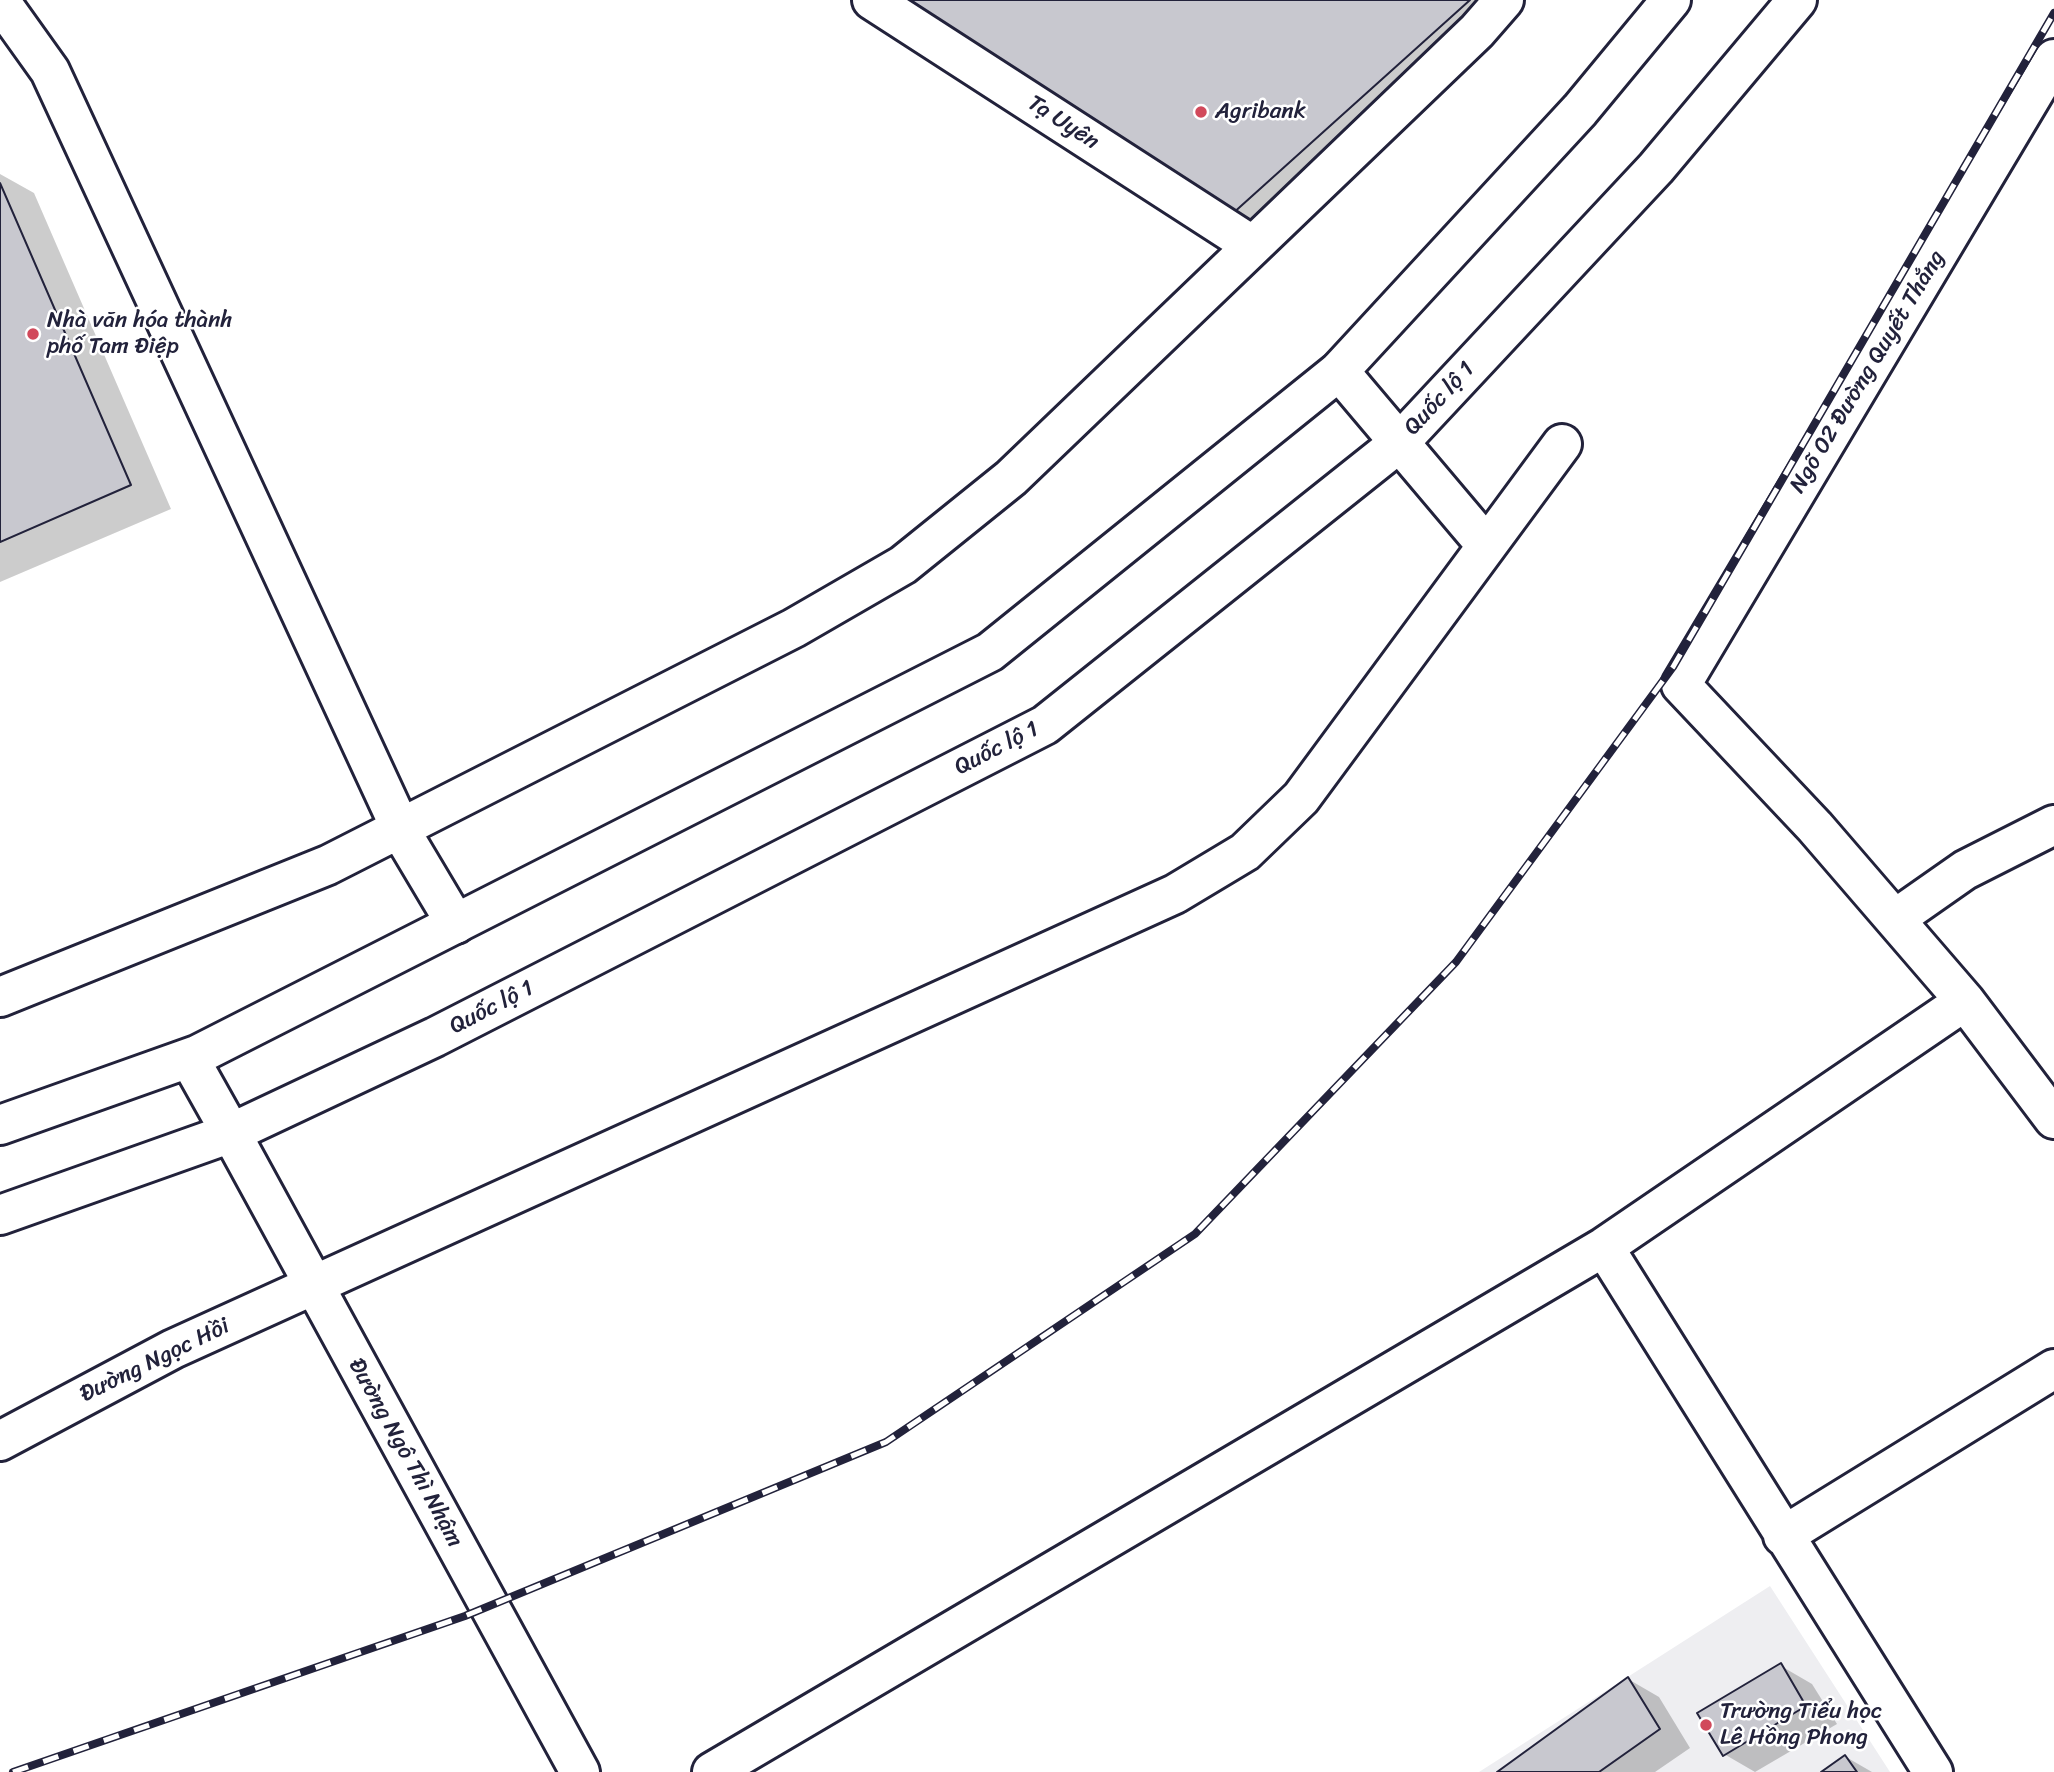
<!DOCTYPE html>
<meta charset="utf-8">
<style>
body{margin:0}
canvas{display:block;background:#fff}
</style>
<canvas width="2054" height="1772"></canvas>
<script>
const ctx = document.querySelector('canvas').getContext('2d');
ctx.lineJoin = 'round';
function fill(path, color) {
  ctx.fillStyle = color;
  ctx.fill(path, 'evenodd');
}
function trace(path, color, width, dash) {
  ctx.strokeStyle = color;
  ctx.lineWidth = width;
  ctx.lineCap = dash ? 'butt' : 'round';
  ctx.setLineDash(dash || []);
  ctx.stroke(path);
}
function label(font, color, halo, rows, align = 'center') {
  ctx.font = font + ' Sriracha,sans-serif';
  ctx.lineWidth = 5;
  ctx.setLineDash([]);
  ctx.textBaseline = 'middle';
  ctx.strokeStyle = halo;
  ctx.fillStyle = color;
  for (const [text, x, y, turn = 0] of rows) {
    ctx.save();
    ctx.translate(x, y);
    ctx.rotate((+turn || 0) * Math.PI / 180);
    ctx.textAlign = isNaN(turn) ? turn : align;
    if (halo) ctx.strokeText(text, 0, 0);
    ctx.fillText(text, 0, 0);
    ctx.restore();
  }
}
const built = new Path2D(`
 M1770,1586l120,186h-411z`);
const shadow = new Path2D(`
 M894,0h595l25,21 -251,225z
 M0,174l34,19 137,316 -171,73z
 M1781,1666l31,18 25,40 -82,48 -31,-18z
 M1628,1679l31,18 31,51 -35,24h-155z
 M1846,1757l26,15h-48z`);
const building = new Path2D(`
 M891,0h579l-249,224z
 M0,183l131,302 -131,57z
 M1781,1663l25,43 -83,50 -26,-43z
 M1628,1677l32,52 -61,43h-102z
 M1845,1755l12,17h-36z`);
const minor = new Path2D(`
 M872,0l381,246
 M0,1l50,70 356,769 50,84
 M2054,59l-373,626 134,142 150,174 89,118
 M1339,371l147,174
 M1895,919l70,-49 89,-45
 M0,997l328,-132 466,-237 109,-63 108,-87 466,-447 27,-31
 M1604,1247l329,525
 M0,1441l173,-92 1002,-455 70,-42 56,-54 261,-354
 M1783,1536l271,-167
 M712,1772l892,-525 361,-246`);
const major = new Path2D(`
 M231,1133l349,639`);
const highway = new Path2D(`
 M189,1058l42,75
 M0,1125l197,-70 793,-403 349,-281 241,-261 91,-110
 M0,1215l231,-82 204,-96 610,-312 354,-282 257,-275 141,-168`);
const rail = new Path2D(`
 M13,1772l452,-156 421,-174 309,-208 261,-272 217,-295 381,-654`);
const markers = [
 [1201,112,7,"#d1495b"],
 [33,334,7,"#d1495b"],
 [1706,1725,7,"#d1495b"]
];
const poiNames = [
 ["Agribank",1215,112],
 ["Nhà văn hóa thành",47,321],
 ["phố Tam Điệp",47,347],
 ["Trường Tiểu học",1720,1712],
 ["Lê Hồng Phong",1720,1738]
];
const streetNames = [
 ["Tạ Uyên",1063,123,33],
 ["Ngõ 02 Đường Quyết Thắng",1868,372,-59],
 ["Quốc lộ 1",1440,399,-47],
 ["Quốc lộ 1",997,749,-27],
 ["Quốc lộ 1",492,1008,-27],
 ["Đường Ngọc Hồi",155,1361,-26],
 ["Đường Ngô Thì Nhậm",405,1453,61]
];
fill(built, '#eeeef1');
fill(shadow, '#0003');
fill(building, '#c8c8cf');
trace(building, '#22223b', 2);
trace(minor, '#22223b', 44);
trace(major, '#22223b', 44);
trace(highway, '#22223b', 44);
trace(minor, '#fff', 38);
trace(major, '#fff', 38);
trace(highway, '#fff', 38);
trace(rail, '#22223b', 8);
trace(rail, '#fff', 5, [16]);
for (const [x, y, r, color] of markers) {
  const dot = new Path2D();
  dot.arc(x, y, r, 0, 2 * Math.PI);
  ctx.fillStyle = color;
  ctx.fill(dot);
  trace(dot, '#fff', 2.5);
}
label('23px', '#22223b', '#fff', poiNames, 'left');
label('23px', '#22223b', '#fff', streetNames);
</script>
